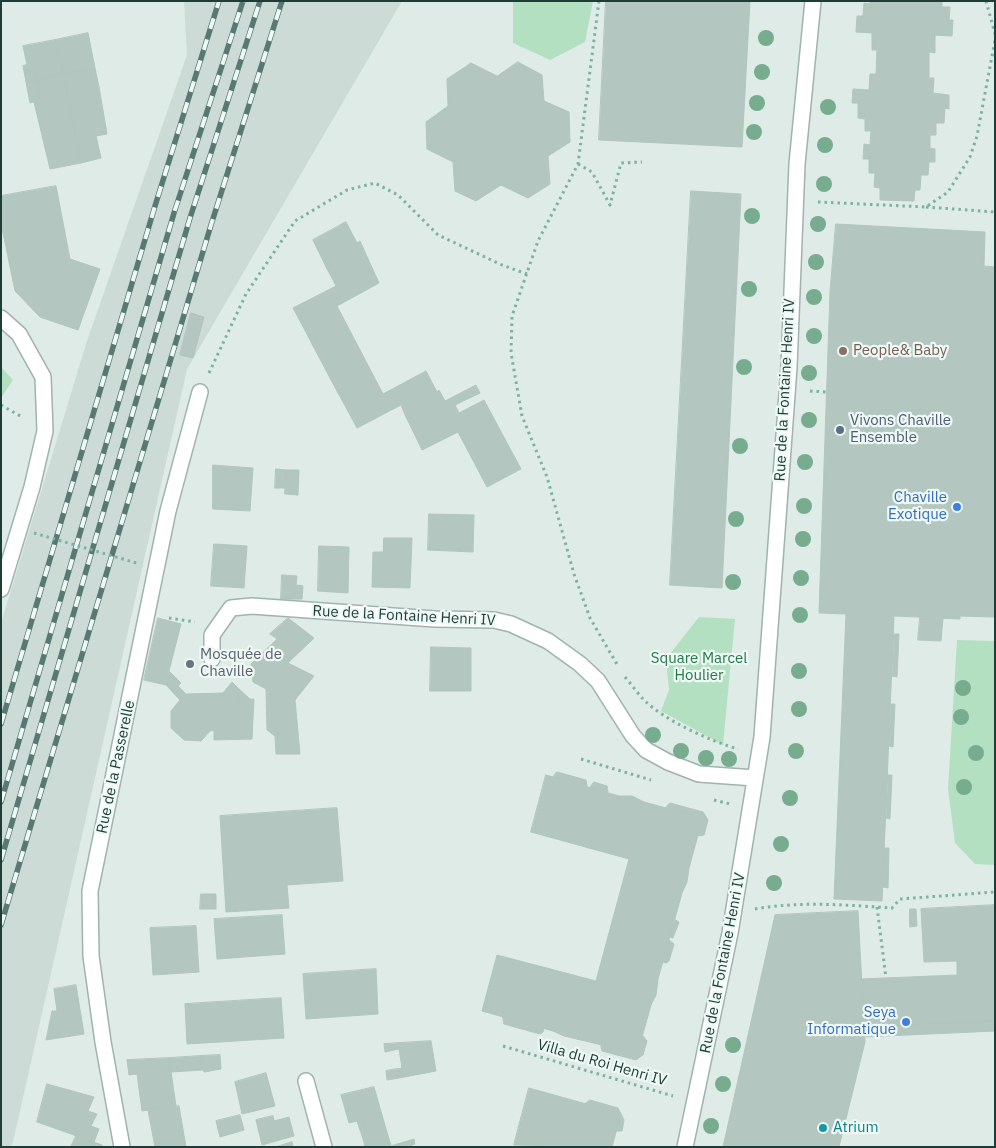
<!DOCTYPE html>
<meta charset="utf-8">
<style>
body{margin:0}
#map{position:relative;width:996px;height:1148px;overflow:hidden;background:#deebe6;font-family:"IBM Plex Sans",sans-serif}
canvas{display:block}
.frame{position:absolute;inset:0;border:2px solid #1d3d36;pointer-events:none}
</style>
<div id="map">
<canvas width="996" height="1148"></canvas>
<div class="frame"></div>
</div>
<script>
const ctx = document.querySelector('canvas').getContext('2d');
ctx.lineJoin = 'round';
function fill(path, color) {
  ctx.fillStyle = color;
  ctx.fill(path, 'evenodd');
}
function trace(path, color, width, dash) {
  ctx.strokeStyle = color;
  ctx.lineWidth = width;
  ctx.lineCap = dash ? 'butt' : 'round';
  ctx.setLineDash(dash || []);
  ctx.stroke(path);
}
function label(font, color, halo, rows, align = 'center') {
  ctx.font = font + ' "IBM Plex Sans",sans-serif';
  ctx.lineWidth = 4.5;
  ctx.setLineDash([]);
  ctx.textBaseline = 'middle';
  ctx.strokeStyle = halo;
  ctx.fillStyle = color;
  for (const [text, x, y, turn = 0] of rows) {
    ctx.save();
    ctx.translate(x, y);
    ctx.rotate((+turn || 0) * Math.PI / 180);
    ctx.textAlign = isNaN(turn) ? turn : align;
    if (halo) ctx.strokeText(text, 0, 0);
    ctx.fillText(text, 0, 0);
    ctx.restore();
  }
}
const built = new Path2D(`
 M184,1h218l-215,368 -174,773 -3,5h-9v-524l86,-282 100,-286z`);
const green = new Path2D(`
 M513,1h80l-8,41 -35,18 -37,-17z
 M1,367l12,13 -12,18z
 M699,617l36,2 -12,126 -62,-34 8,-21 -3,-31z
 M957,640l38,1v224l-20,-1 -20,-21 -7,-54z`);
const building = new Path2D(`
 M606,1h144l-8,146 -143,-7z
 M870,1h72v6h8l-1,13h4l-1,16 -17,-1v18l-6,-1v26h5l-1,15 16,2v14l-4,-1 -1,15h-8v12h-6v13l5,1v13h-6l-1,13h-7l-1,15h-5l-1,11 -34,-1v-12l-6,-1 1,-14h-6v-14h-6l1,-15 6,1 1,-14h-6v-12l-7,-1v-15h-6l1,-14 16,1 1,-16h6l1,-24h-5v-17l-16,-1 1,-16h6l1,-13 6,1z
 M88,33l7,35 -32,6 -8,-34z
 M55,40l8,34 -25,6 -4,-17 -7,2 -4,-19z
 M518,62l24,13 2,26 25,11 1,30 -22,14 2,28 -22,14 -27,-13 -25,16 -21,-10 -2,-29 -26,-13 -1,-27 22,-16 -1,-27 24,-16 26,13z
 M34,63l4,17 -12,2 -3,-16z
 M95,68l4,19 -6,2 -4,-20z
 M89,69l4,20 6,-2 8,47 -11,2 5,22 -20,5 -18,-89z
 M63,74l18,89 -31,6 -16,-67 7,-2 -3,-20z
 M38,80l3,20 -11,3 -4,-21z
 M56,186l14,73 30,10 -22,61 -38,-13 -25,-26 -14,-68v-27z
 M691,191l50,3 -19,394 -52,-3z
 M346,222l11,21 3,-2 19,42 -42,23 46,88 43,-23 11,21 2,-2 6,11 31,-16 4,8 -25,12 4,8 25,-13 37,69 -34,18 -29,-55 -36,18 -12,-25 5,-2 -5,-8 -4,2 -5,-12 -44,23 -14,-26 4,-2 -5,-9 -4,2 -26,-49 5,-2 -5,-8 -4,2 -15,-28 43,-22 -5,-10 5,-2 -3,-8 -6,3 -14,-29z
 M836,224l149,8 -1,34 11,1v350l-35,-1v3l-66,-3 -12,285 -48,-2 12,-285 -27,-1 11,-321z
 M333,266l3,8 -5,2 -4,-7z
 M191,313l13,4 -11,41 -13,-3z
 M312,334l5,8 -5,2 -4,-8z
 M342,391l5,9 -4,2 -5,-9z
 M410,415l5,8 -5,2 -4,-8z
 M213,465l40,3 -3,43 -37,-2z
 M276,469l10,1 -1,18h-10z
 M286,470h13l-1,25 -13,-1z
 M429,514l45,1 -1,37 -45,-2z
 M384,538h28l-2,50 -38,-1 1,-35h10z
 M214,544l33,2 -3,42 -33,-2z
 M319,546l30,1 -1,46 -30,-2z
 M282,575l15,1 -1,9 7,1 -1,13h-21z
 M158,618l23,6 -12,47 12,12 -3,3 8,8 37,-1 9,-11 7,7v11l15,-1 -2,40 -38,1v-10l-4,1 -9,10 -17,-1 -13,-12v-17l9,-11 -14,-15 -22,-5z
 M288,618l26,20 -26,25 26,13 -19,24 5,54h-24l-1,-18 -8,-6 -1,-41 -13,-7 -2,-18 26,-25 -7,-5z
 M920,618h23l-2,23 -23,-1z
 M894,634h5l-2,43 -5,-1z
 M431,647l40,1v43h-41z
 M239,689l11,10 -11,1z
 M891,704h4l-2,43 -4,-1z
 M557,772l29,8 1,7 -34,-10z
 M546,775l73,21h13l12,6 52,14 5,8 -12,44 -2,14 -5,11 -24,86 -2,16 -5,10 -12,43 -8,4 -67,-16 -11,-5 -71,-20 15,-56 99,26 33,-122 -98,-27z
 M888,775h4l-2,44 -4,-1z
 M594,782l13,4 1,6 -18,-4z
 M670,803l33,9 5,8 -4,15 -7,1 4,-12 -5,-8 -30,-8z
 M337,808l6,73 -56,4 2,23 -63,4 -6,-96z
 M884,848h5l-1,40 -5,-1z
 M201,894h15v15h-16z
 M995,905v116l-131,6 -3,-48 96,-4v-14l-33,1 -3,-53z
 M910,909h6l1,17 -7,1z
 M858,911l7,131 -26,105h-116l52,-232z
 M282,915l3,39 -68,5 -3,-40z
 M674,919l5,3 -6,16 -3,-1z
 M196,926l3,46 -46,3 -3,-47z
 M669,940l5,4 -5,17 -3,2 -3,-1z
 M376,969l2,45 -72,5 -3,-45z
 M76,985l8,49 -38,6 6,-29h5l-3,-22z
 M281,998l3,40 -97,6 -2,-40z
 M503,1017l41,11 -1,4 -3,2 -36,-10z
 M995,1021v10l-131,6v-10z
 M643,1036l4,5 -4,14 -7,5 -34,-9 -1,-4v-3l30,8 8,-4z
 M431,1041l5,30 -37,7 -2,-9 5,-1 -3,-19 -14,3 -1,-8z
 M220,1055l1,14 -17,3 -4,-16z
 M200,1056l3,14 -32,2 -2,-14z
 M169,1058l7,48 -34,5 -5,-37 -8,1 -2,-15z
 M397,1069l2,9 -12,2 -1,-9z
 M266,1073l9,33 -33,8 -7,-32z
 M47,1084l47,13 -6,14 9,3 -6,12 8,3 -5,13 -57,-20z
 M374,1087l8,28 -33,8 -8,-28z
 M529,1088l86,24 4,9 -7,26 -98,-2z
 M590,1100l28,8 6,12 -2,11h-6l3,-10 -4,-9 -30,-8z
 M179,1106l7,41h-31l-7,-37z
 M240,1115l4,15 -24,7 -4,-16z
 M382,1115l9,31 23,-7 1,5 -8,3h-42l-2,-8 6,-1 -5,-19z
 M273,1116l1,5 15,-4 5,19 -32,9 -6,-25z
 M364,1119l5,19 -6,1 -6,-18z
 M76,1136l26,9 1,2h-32z
 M292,1142l1,5h-17z`);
const path = new Path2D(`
 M599,1l-21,163 -40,77 -26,75 -1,37 11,63 25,61 27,97 16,44 28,48
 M986,1l9,33
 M578,164l14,8 18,33 11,-42 21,-1
 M818,202l108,5 22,-15 22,-35 7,-21 18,-96
 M926,207l69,5
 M209,373l37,-79 49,-73 52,-31 28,-7 23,12 40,40 64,30 25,9
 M810,391l16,1
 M1,405l21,12
 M169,618l26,4
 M625,677c7,8 13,17 20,24 21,20 65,40 93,48
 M581,759l70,21
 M714,800l16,4
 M877,907l9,71
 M755,909c44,-8 92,-4 137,-1l8,-9 95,-7
 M503,1046l170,50`);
const street = new Path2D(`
 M1,318l18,16 24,43 2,54 -13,56 -31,102
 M212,659v-24l19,-27 21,-2 183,13 59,1 17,4 37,17 32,23 18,17 35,55 13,14 22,12 31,12 56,4
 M306,1081l18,66
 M122,1147l-19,-105 -12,-86 -1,-65 78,-380 32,-119
 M685,1147l45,-214 32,-196 27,-370 8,-203 16,-163`);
const rail = new Path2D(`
 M1,724l154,-518 64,-205
 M1,802l173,-589 69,-212
 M1,860l189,-642 70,-217
 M1,925l210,-700 71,-224`);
const pathBridge = new Path2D(`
 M34,533l106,31`);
const trees = [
 [766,38],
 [762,72],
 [757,103],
 [828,107],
 [754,132],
 [825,145],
 [824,184],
 [752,216],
 [818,224],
 [816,262],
 [749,289],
 [814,297],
 [814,336],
 [744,367],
 [809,373],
 [809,420],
 [740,446],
 [805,462],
 [804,506],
 [736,519],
 [803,539],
 [801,578],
 [733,582],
 [800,615],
 [799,671],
 [963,688],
 [799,709],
 [961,717],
 [653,735],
 [681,751],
 [796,751],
 [976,753],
 [706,758],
 [729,759],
 [964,787],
 [790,798],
 [781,844],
 [774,883],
 [733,1045],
 [723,1084],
 [711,1126]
];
const markers = [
 [843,351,5,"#8d6e63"],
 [840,430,5,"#5c6f8a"],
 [957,507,5,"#3f7fe0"],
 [190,664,5,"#6b7280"],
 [906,1022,5,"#3f7fe0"],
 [823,1128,5,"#0f9aa8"]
];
const educationNames = [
 ["People& Baby",853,351]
];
const streetNames = [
 ["Rue de la Fontaine Henri IV",785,390,-87],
 ["Rue de la Fontaine Henri IV",404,616,3],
 ["Rue de la Passerelle",116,767,-78],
 ["Rue de la Fontaine Henri IV",723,963,-79],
 ["Villa du Roi Henri IV",602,1063,16]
];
const serviceNames = [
 ["Vivons Chaville",850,421],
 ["Ensemble",850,438]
];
const shopNames = [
 ["Chaville",947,498],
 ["Exotique",947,515],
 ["Seya",896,1013],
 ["Informatique",896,1030]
];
const worshipNames = [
 ["Mosquée de",200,655],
 ["Chaville",200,672]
];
const parkNames = [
 ["Square Marcel",699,659],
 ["Houlier",699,676]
];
const cultureNames = [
 ["Atrium",833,1128]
];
fill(built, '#ccdbd5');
fill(green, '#b4e0c2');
fill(building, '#b3c6bf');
trace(building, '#b0c6be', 1);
trace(street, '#a0b3ae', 18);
trace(path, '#7ab3a4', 3, [2.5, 4]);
trace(street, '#fff', 15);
trace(rail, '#577971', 5.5);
trace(rail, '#eef8f4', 4, [11]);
trace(pathBridge, '#7ab3a4', 3, [2.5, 4]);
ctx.fillStyle = '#77ac8f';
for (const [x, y] of trees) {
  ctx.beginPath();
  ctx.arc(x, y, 8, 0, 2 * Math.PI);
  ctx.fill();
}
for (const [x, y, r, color] of markers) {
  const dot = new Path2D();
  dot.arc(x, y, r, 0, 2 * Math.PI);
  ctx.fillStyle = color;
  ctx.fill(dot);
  trace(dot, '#eef8f4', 2);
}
label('15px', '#785e54', '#eef8f4', educationNames, 'left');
label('15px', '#1d3d36', '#eef8f4', streetNames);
label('15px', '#4e5e75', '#eef8f4', serviceNames, 'left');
label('15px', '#366cbe', '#eef8f4', shopNames, 'right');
label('15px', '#5b616d', '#eef8f4', worshipNames, 'left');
label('15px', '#237848', '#eef8f4', parkNames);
label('15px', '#0d838f', '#eef8f4', cultureNames, 'left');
</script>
